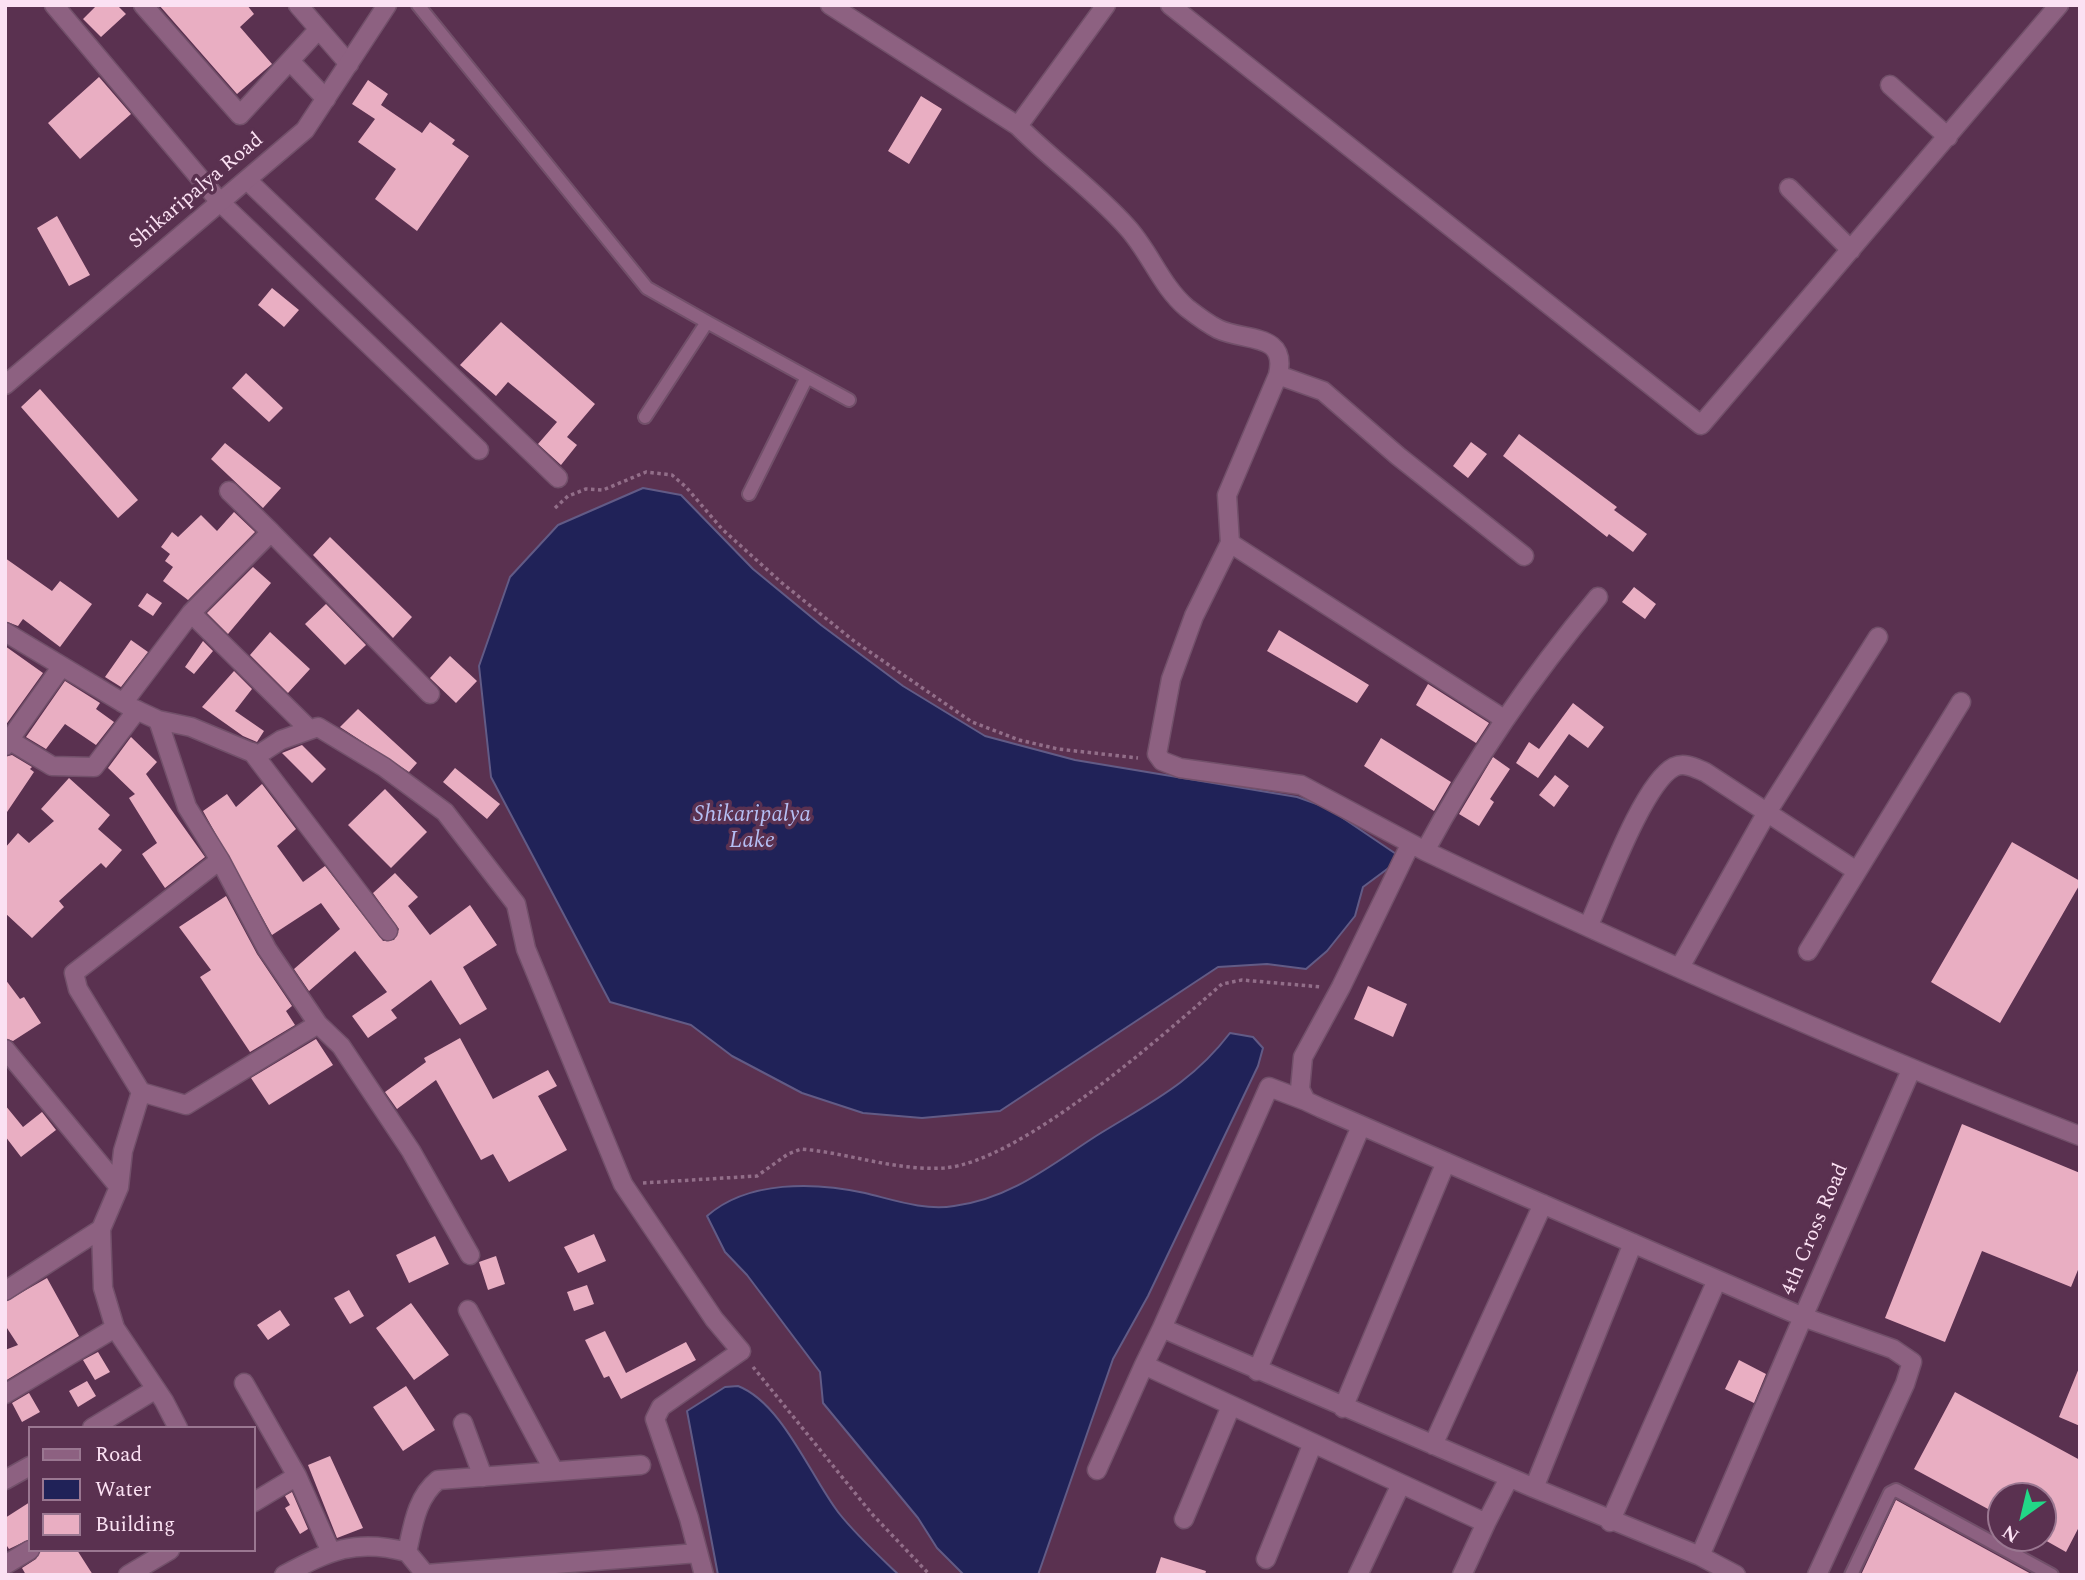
<!DOCTYPE html>
<style>
body{margin:0}
#map{position:relative;width:2085px;height:1580px;overflow:hidden;background:#5a3150;font-family:Spectral,serif}
canvas{display:block}
.frame{position:absolute;inset:0;border:7px solid #fbe1f3;pointer-events:none}
.legend{position:absolute;left:28px;top:1426px;width:228px;height:126px;box-sizing:border-box;background:#5a3150;border:2px solid #9a7791;margin:0;padding:9px 12px;list-style:none;font-size:21px;color:#fbe1f3}
.legend li{display:flex;align-items:center;gap:14px;height:35px}
.legend b{width:35px;border:2px solid #9a7791}
.north{position:absolute;left:1987px;top:1482px;width:70px;height:70px;box-sizing:border-box;background:#5a3150;border:2px solid #9a7791;border-radius:50%;rotate:214deg;font-size:19px;font-weight:700;line-height:28px;text-align:center;color:#fbe1f3}
.north::after{content:'';display:block;margin:auto;width:24px;height:32px;background:#22d887;clip-path:polygon(50% 0,100% 100%,50% 72%,0 100%)}
</style>
<div id="map">
<canvas width="2085" height="1580"></canvas>
<div class="frame"></div>
<ul class="legend">
<li><b style="height:9px;background:#8d6181"></b>Road</li>
<li><b style="height:19px;background:#202258"></b>Water</li>
<li><b style="height:19px;background:#e9aec2"></b>Building</li>
</ul>
<div class="north">N</div>
</div>
<script>
const ctx = document.querySelector('canvas').getContext('2d');
ctx.lineJoin = 'round';
function fill(path, color) {
  ctx.fillStyle = color;
  ctx.fill(path, 'evenodd');
}
function trace(path, color, width, dash) {
  ctx.strokeStyle = color;
  ctx.lineWidth = width;
  ctx.lineCap = dash ? 'butt' : 'round';
  ctx.setLineDash(dash || []);
  ctx.stroke(path);
}
function label(font, color, halo, rows, align = 'center') {
  ctx.font = font + ' Spectral,serif';
  ctx.lineWidth = 7;
  ctx.setLineDash([]);
  ctx.textBaseline = 'middle';
  ctx.strokeStyle = halo;
  ctx.fillStyle = color;
  for (const [text, x, y, turn = 0] of rows) {
    ctx.save();
    ctx.translate(x, y);
    ctx.rotate((+turn || 0) * Math.PI / 180);
    ctx.textAlign = isNaN(turn) ? turn : align;
    if (halo) ctx.strokeText(text, 0, 0);
    ctx.fillText(text, 0, 0);
    ctx.restore();
  }
}
const water = new Path2D(`
 M643,488l38,7 72,74 68,56 82,61 82,50 90,24 222,37 31,11 74,50 -39,29 -8,29 -28,35 -21,18 -39,-5 -49,3 -218,144 -78,7 -59,-5 -61,-20 -70,-37 -41,-31 -81,-23 -119,-225 -12,-111 31,-89 48,-52z
 M1230,1033l23,4 10,11 -5,18 -110,230 -35,63 -75,216h-74l-27,-27 -19,-30 -95,-115 -3,-31 -73,-97 -22,-23 -18,-36c41,-36 108,-34 158,-23 29,7 60,18 89,13 56,-7 97,-41 142,-70 53,-33 95,-52 134,-103z
 M738,1386c44,17 72,89 100,126 18,23 40,43 61,63h-181l-31,-164 38,-24z`);
const building = new Path2D(`
 M97,5h20l9,9 -25,23 -18,-18z
 M159,5h88l7,9 -14,13 32,37 -35,30z
 M99,77l32,37 -51,45 -32,-36z
 M368,80l20,14 -7,11 41,28 8,-11 25,18 -3,4 17,12 -52,75 -42,-32 21,-30 -38,-27 17,-23 -23,-15z
 M921,96l21,13 -33,55 -21,-13z
 M57,216l33,59 -21,11 -32,-58z
 M272,288l27,22 -15,17 -26,-22z
 M501,322l94,82 -28,33 10,8 -16,20 -23,-21 19,-22 -49,-40 -12,14 -36,-31z
 M246,373l37,35 -14,14 -37,-34z
 M40,389l98,111 -20,18 -97,-111z
 M1519,434l98,73 -3,3 33,24 -14,18 -24,-18 -2,3 -104,-81z
 M1471,442l16,12 -19,24 -15,-12z
 M225,443l56,45 -18,20 -52,-49z
 M234,512l21,20 -67,68 -25,-19 10,-14 -8,-6 5,-7 -9,-7 11,-15 6,5 23,-22 16,16z
 M330,537l82,80 -19,21 -80,-83z
 M5,558l47,33 8,-10 32,23 -32,43 -37,-28 -5,7 -13,-5z
 M253,567l18,16 -43,51 -21,-21z
 M1634,587l22,17 -11,15 -23,-17z
 M147,593l15,10 -9,13 -15,-10z
 M326,604l40,41 -21,20 -40,-41z
 M1279,630l90,55 -12,18 -90,-52z
 M270,632l40,37 -22,24 -38,-38z
 M131,640l17,12 -27,35 -16,-10z
 M203,641l10,10 -19,23 -9,-7z
 M5,646l38,27 -38,53z
 M450,656l27,25 -21,22 -26,-25z
 M234,671l18,18 -17,22 29,20 -7,11 -14,-6 -41,-29z
 M65,681l35,22 -4,6 18,13 -18,23 -31,-21 -19,25 -20,-12z
 M1428,684l61,39 -13,20 -60,-38z
 M1573,703l31,24 -16,21 -19,-14 -31,44 -22,-15 13,-21 10,7z
 M358,709l59,54 -8,9 -69,-45z
 M131,737l26,25 -11,12 59,83 -40,31 -23,-34 15,-11 -28,-45 6,-4 -27,-26z
 M1381,738l70,44 -17,29 -70,-45z
 M302,745l24,24 -14,14 -30,-30z
 M12,755l20,12 -2,2 4,3 -29,43v-58z
 M1493,757l17,12 -20,30 4,3 -15,24 -20,-12z
 M455,768l45,36 -13,15 -44,-37z
 M1555,775l14,11 -15,21 -15,-12z
 M69,778l41,37 -12,14 24,21 -16,18 -5,-5 -42,38 5,6 -32,31 -27,-25v-65l13,-15 11,10 25,-22 -13,-12z
 M262,784l34,45 -19,17 26,36 22,-16 58,75 11,-1 5,-11 -26,-36 22,-20 23,24 -10,9 22,29 40,-30 27,40 -34,22 24,42 -27,16 -29,-45 -40,30 6,8 -29,20 -16,-22 35,-24 -32,-41 -46,40 -15,-22 46,-40 -19,-26 -49,32 -69,-124 24,-17 9,13z
 M385,789l42,43 -36,36 -43,-43z
 M2012,842l68,39v3l-80,139 -69,-41z
 M226,896l31,58 35,52 -6,5 9,14 -45,27 -50,-75 11,-7 -32,-43z
 M5,979l15,20 4,-2 17,26 -28,18 -8,-3z
 M1368,986l39,18 -14,33 -39,-18z
 M460,1038l33,61 55,-29 9,16 -19,10 29,54 -58,32 -16,-28 -12,6 -45,-80 -39,29 -12,-17 41,-30 -2,-4z
 M316,1039l17,26 -64,40 -18,-27z
 M5,1105l18,22 19,-15 14,18 -35,27 -16,-21z
 M1962,1124l118,49v92l-9,22 -89,-36 -37,91 -60,-24z
 M594,1234l12,27 -28,12 -14,-26z
 M435,1236l14,28 -40,19 -13,-28z
 M496,1256l9,28 -17,6 -9,-28z
 M47,1278l32,58 -74,45v-31l13,-5 -13,-20v-23z
 M587,1285l7,19 -20,7 -7,-19z
 M349,1290l15,26 -14,8 -16,-26z
 M411,1303l38,52 -35,25 -38,-52z
 M280,1310l10,15 -22,15 -11,-15z
 M605,1331l21,42 60,-31 10,18 -75,39 -12,-23 -5,2 -19,-38z
 M98,1352l12,20 -15,8 -12,-20z
 M1739,1360l27,14 -12,29 -29,-14z
 M2079,1368h1v58l-21,-9z
 M87,1381l9,15 -18,11 -9,-16z
 M406,1386l29,44 -32,21 -30,-44z
 M1955,1392l125,68v65l-14,27 -23,-13v-43h-42v20l-87,-47z
 M29,1393l11,19 -18,10 -10,-19z
 M330,1456l33,72 -26,10 -29,-73z
 M292,1492l16,37 -8,5 -15,-26 5,-3 -5,-9z
 M1896,1500l137,75h-172z
 M30,1502v37l-21,10 -4,-6v-25z
 M41,1550h36l16,25h-67l-4,-7 14,-9z
 M1161,1557l45,14 -1,4h-50z`);
const path = new Path2D(`
 M555,508l13,-12 18,-7 17,1 43,-18 26,3 14,12 36,42 60,54 72,58 118,81 47,18 39,9 80,9
 M643,1183l114,-7 31,-22 13,-5c48,4 94,22 143,19 77,-6 219,-133 278,-184l20,-4 80,7
 M753,1367l119,147 58,61`);
const service = new Path2D(`
 M418,5l229,283 60,34 -62,95
 M707,322l100,55 -58,117
 M807,377l42,23
 M1851,1575l39,-82 6,-3 156,85`);
const minor = new Path2D(`
 M54,5l166,197 259,248
 M143,5l97,110 78,-85
 M298,5l51,59
 M830,5l188,121 88,-121
 M1170,5l531,420 358,-420
 M290,61l36,38
 M1890,85l58,52
 M1018,126c35,35 76,64 109,101 23,25 34,59 60,81 9,7 21,16 31,21 27,13 70,3 60,46l-51,120 3,48 -36,73 -23,63 -14,75 5,7 18,7 121,17 124,66
 M247,180l311,298
 M1789,188l62,62
 M1278,375l45,16 75,65 126,100
 M229,491l42,41
 M1230,543l274,176
 M1598,597c-67,80 -124,163 -173,254 215,102 433,199 655,285
 M191,613l118,116
 M5,632l125,75 28,13 33,7 67,28 23,-15 37,-13 66,40 61,45 71,92 10,45 97,235 91,135 27,32 -80,56 -6,12 34,99 15,57
 M123,703l68,-90 80,-81 159,162
 M158,720l29,87 33,53 47,89 51,75 23,22 70,105 59,104
 M9,740l43,26 42,1 43,-57
 M5,746l57,-80
 M252,752l136,179
 M1410,845l-69,142 -38,70 -3,32 6,12 15,7 482,209 -103,239
 M1588,927c16,-35 55,-144 86,-160 11,-5 21,1 31,5l150,98
 M1808,951l153,-249
 M1680,967l86,-153 112,-177
 M5,1049l114,138
 M141,1092l45,13 132,-81
 M1306,1101l-37,-14 -107,241 372,160 99,-245
 M5,1291l96,-62
 M468,1310l86,161
 M1144,1365l18,-37
 M1257,1371l104,-245
 M244,1383l53,93 33,74
 M5,1394l110,-66
 M1343,1408l103,-246
 M463,1423l20,54
 M92,1428l64,-39
 M178,1428l-14,-27 -49,-73 -12,-40 -2,-59 18,-42 4,-36 18,-59 -63,-103 -4,-16 146,-113
 M1433,1445l110,-241
 M1097,1470l47,-105 342,158 23,-45
 M5,1480l25,-14
 M1534,1488l166,68 36,19
 M254,1502l43,-26
 M1184,1519l47,-113
 M1610,1522l107,-242
 M407,1552c6,-26 9,-54 31,-72l203,-15
 M1266,1559l47,-116
 M5,1565l25,-15
 M426,1574l272,-21
 M128,1575l42,-25
 M284,1575c45,-24 71,-37 123,-23l19,23
 M1358,1575l43,-91
 M1462,1575l24,-52
 M1817,1575l88,-191 7,-22 -19,-13 -90,-32 108,-247`);
const tertiary = new Path2D(`
 M5,385l300,-255 82,-125`);
const streetNames = [
 ["Shikaripalya Road",197,192,-40],
 ["4th Cross Road",1816,1230,-67]
];
const waterNames = [
 ["Shikaripalya",752,816],
 ["Lake",752,842]
];
fill(water, '#202258');
trace(water, '#625b86', 2);
fill(building, '#e9aec2');
trace(service, '#72506a', 16);
trace(minor, '#72506a', 21);
trace(tertiary, '#72506a', 21);
trace(path, '#926e89', 3.5, [3.5, 3.5]);
trace(service, '#8d6181', 12);
trace(minor, '#8d6181', 18);
trace(tertiary, '#8d6181', 18);
label('21px', '#fbe1f3', '#5a3150', streetNames);
label('italic 23px', '#b5bef3', '#5a3150', waterNames);
</script>
